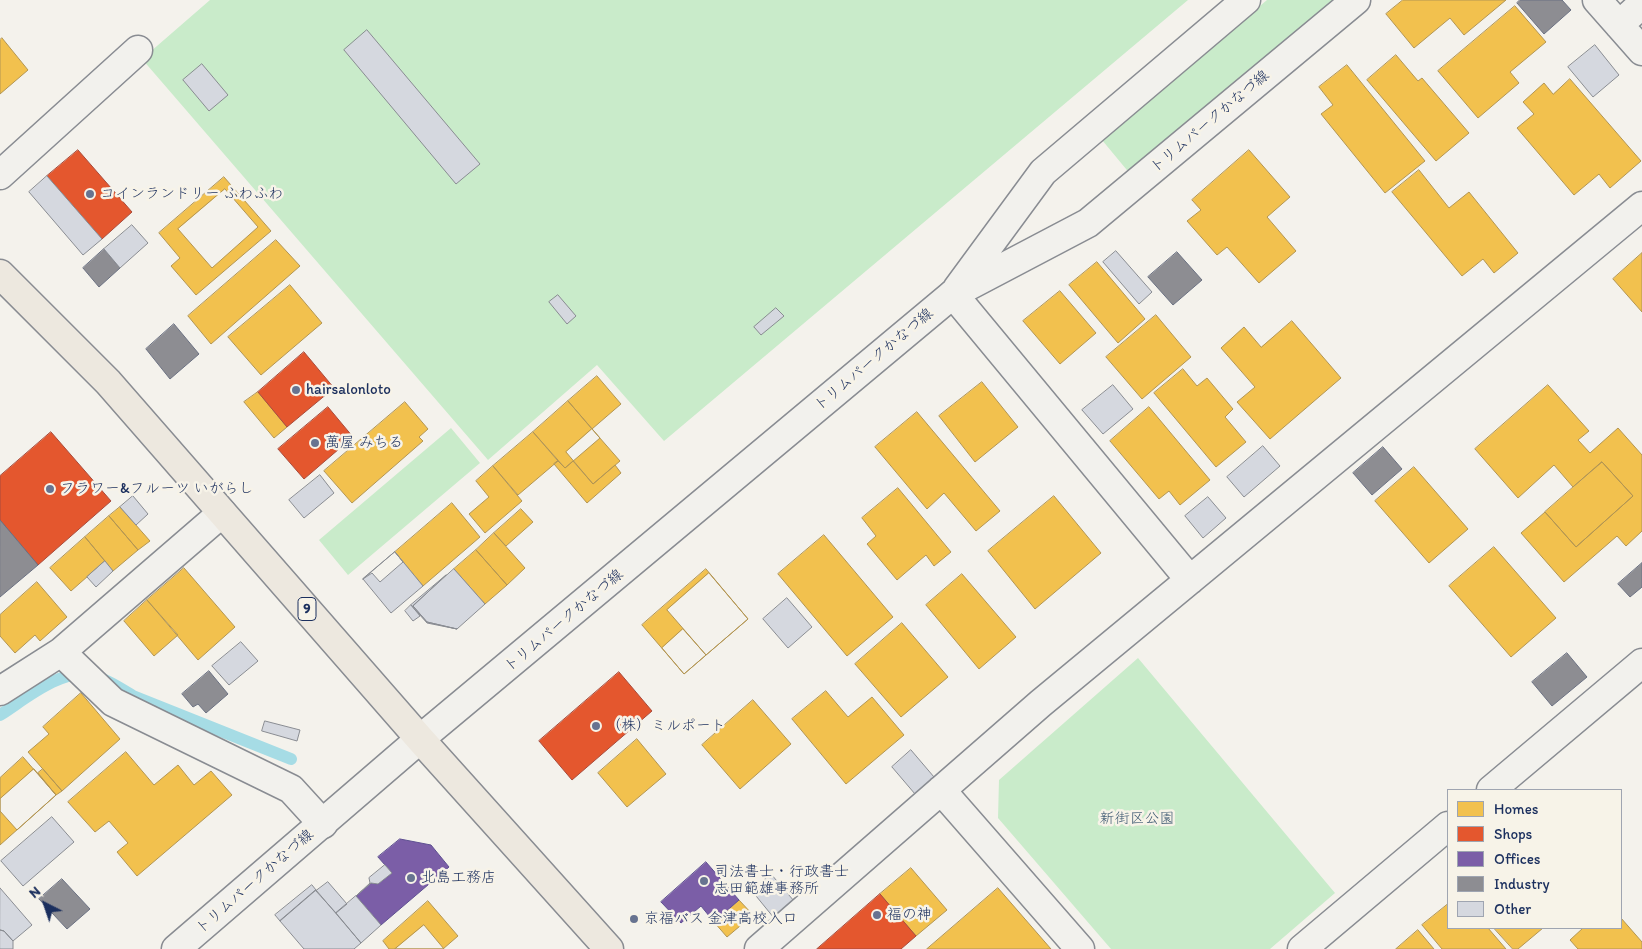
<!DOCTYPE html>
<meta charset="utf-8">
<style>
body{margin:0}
#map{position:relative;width:1642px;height:949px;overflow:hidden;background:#f4f2ec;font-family:Itim,sans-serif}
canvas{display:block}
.legend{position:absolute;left:1447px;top:789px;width:175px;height:140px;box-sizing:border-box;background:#f7f3e8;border:1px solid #9fa5b1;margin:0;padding:6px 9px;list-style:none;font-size:15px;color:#1b2f5e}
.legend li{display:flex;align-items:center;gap:10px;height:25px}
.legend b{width:25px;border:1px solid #9fa5b1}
.north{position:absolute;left:20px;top:879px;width:50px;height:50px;-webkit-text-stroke:4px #f7f3e8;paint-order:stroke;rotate:319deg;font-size:14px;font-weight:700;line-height:20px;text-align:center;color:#1b2f5e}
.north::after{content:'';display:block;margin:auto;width:18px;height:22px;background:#1b2f5e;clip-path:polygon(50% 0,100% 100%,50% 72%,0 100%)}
</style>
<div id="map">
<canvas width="1642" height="949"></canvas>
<ul class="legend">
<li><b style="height:14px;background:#f2c14e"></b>Homes</li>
<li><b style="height:14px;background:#e4572e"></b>Shops</li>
<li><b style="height:14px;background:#7b5ea7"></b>Offices</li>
<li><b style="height:14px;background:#8d8d92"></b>Industry</li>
<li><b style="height:14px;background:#d5d8df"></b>Other</li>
</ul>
<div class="north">N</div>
</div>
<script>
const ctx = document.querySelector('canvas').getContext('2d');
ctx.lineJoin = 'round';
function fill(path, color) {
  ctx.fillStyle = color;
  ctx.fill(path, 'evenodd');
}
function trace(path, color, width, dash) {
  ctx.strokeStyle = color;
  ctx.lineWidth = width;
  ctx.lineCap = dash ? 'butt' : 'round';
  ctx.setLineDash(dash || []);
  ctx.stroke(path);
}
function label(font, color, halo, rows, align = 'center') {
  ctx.font = font + ' Itim,"Klee One",sans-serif';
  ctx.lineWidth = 5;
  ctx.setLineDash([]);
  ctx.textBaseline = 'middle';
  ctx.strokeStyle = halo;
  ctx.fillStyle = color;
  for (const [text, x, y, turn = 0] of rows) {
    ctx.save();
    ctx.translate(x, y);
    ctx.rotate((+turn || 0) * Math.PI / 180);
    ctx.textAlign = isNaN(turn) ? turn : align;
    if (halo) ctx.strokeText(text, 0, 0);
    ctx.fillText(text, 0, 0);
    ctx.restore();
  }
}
const green = new Path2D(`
 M210,0h978l-524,441 -67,-76 -109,95 -346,-401z
 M1267,0h71l-207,175 -29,-35z
 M451,428l29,35 -132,112 -29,-35z
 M1138,658l197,235 -65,56h-159l-113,-131 1,-38z`);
const homes = new Path2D(`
 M1403,0h103l-42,35 -14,-17 -36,30 -28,-34z
 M1515,6l31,36 -36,30 9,11 -41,35 -40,-47z
 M2,38l26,32 -28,24v-54z
 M1396,55l22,26 4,-3 47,55 -33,28 -69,-81z
 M1347,65l78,96 -40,32 -64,-79 12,-9 -14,-18z
 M1570,79l71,82 -31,27 -11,-14 -25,21 -57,-67 17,-14 -11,-12 21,-19 9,11z
 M1249,150l41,47 -23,20 29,34 -37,32 -32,-36 -10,8 -30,-34 14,-11 -9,-10z
 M1419,170l30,38 20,-16 49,61 -24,20 -11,-14 -21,17 -70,-84z
 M224,177l47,54 -75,64 -25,-29 9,-8 -21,-25z
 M225,189l33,38 -46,41 -34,-39z
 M276,240l24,26 -89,78 -23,-28z
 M1642,253v59l-29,-33z
 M1097,262l48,57 -27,24 -49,-58z
 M290,285l32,38 -61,52 -33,-38z
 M1060,291l36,42 -36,31 -37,-43z
 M1156,315l35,42 -49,42 -36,-42z
 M1292,321l49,57 -71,61 -33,-37 18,-15 -34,-39 23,-21 17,20z
 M1183,369l14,17 10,-8 26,31 -8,8 21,25 -30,25 -62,-74z
 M597,376l24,28 -29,25 -24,-28z
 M982,382l36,45 -43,35 -36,-46z
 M1548,385l41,46 -11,9 12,13 28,-25 24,27v76l-16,15 -9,-10 -53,46 -43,-49 24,-21 31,35 57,-51 -31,-34 -29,25 -19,-22 -36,33 -43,-49z
 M258,392l29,35 -13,11 -30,-36z
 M568,401l32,37 -35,30 -32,-36z
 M405,402l23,27 -9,8 4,4 -71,62 -28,-32z
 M1149,407l61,73 -30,25 -11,-14 -10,8 -49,-58z
 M917,412l83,99 -24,20 -32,-38 -17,16 -52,-62z
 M592,429l28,32 -27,23 -27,-32z
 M533,432l25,29 -40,34 -25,-29z
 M558,461l7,7 8,-7 20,23 22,-19 6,8 -34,30 -33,-39z
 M1602,462l31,34 -57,51 -31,-35z
 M493,466l29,35 -37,32 -16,-19 20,-17 -13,-16z
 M1414,467l54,62 -39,34 -54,-62z
 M898,488l53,64 -17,14 -8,-11 -29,25 -30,-36 9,-8 -14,-18z
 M1054,496l47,57 -66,56 -47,-58z
 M452,503l28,34 -57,49 -28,-34z
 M120,507l30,34 -12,9 -29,-34z
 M521,509l12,13 -27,24 -12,-13z
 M109,516l29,34 -25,21 -28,-34z
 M494,533l31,35 -18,17 -31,-35z
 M824,535l69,82 -46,39 -69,-82z
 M85,537l20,24 -34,30 -21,-23z
 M1494,547l62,71 -45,39 -62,-71z
 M476,550l31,35 -22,19 -31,-35z
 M184,568l51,59 -37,33 -51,-60z
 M706,569l42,50 -64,55 -42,-49z
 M709,573l39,46 -42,36 -39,-45z
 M962,574l54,63 -37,32 -53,-64z
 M37,582l30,35 -27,24 -5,-6 -20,18 -15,-17v-21z
 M147,600l31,35 -24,21 -30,-35z
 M902,623l46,54 -47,40 -46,-53z
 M683,629l23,26 -22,19 -22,-26z
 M826,691l22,26 24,-20 32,38 -58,49 -54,-65z
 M81,693l39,46 -58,52 -34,-39 21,-18 -6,-7z
 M753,700l38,44 -51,45 -38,-44z
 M637,739l29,35 -39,33 -29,-34z
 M126,752l28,33 24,-20 16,20 17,-14 21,24 -95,81 -20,-24 11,-9 -19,-22 -14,11 -27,-30z
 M23,757l33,38 -56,50v-67z
 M34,769l22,26 -39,35 -17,-19v-12z
 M43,769l19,22 -6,4 -18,-22z
 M911,868l36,42 -31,26 -36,-42z
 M998,888l53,61h-124z
 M739,900l14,15 -26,22 -13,-15z
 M428,901l30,35 -15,13h-54l-6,-8z
 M1448,904v24h40l18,21h-64l-20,-24z
 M1621,918l21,24v7h-64l-8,-9 13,-12h38z
 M424,925l20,24h-49z
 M1494,928h49l-25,21h-5z
 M1418,930l16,19h-38z`);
const shops = new Path2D(`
 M78,150l54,62 -30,27 -55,-63z
 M304,352l30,36 -47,39 -29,-35z
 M328,407l25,30 -49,42 -26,-30z
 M51,432l60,69 -73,64 -38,-45v-44z
 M619,672l33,39 -80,69 -33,-39z
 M880,894l36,42 -15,13h-84z`);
const offices = new Path2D(`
 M400,839l31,6 18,22 -68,58 -25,-29 15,-13 7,1 14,-11 -14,-16z
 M706,862l33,38 -25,22 -13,-16 -20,17 -20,-21z`);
const industry = new Path2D(`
 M1520,0h42l9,10 -27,24 -27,-31z
 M104,249l16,19 -21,19 -16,-19z
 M1177,252l25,28 -29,25 -25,-28z
 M174,324l25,30 -29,25 -24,-30z
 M1383,447l19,22 -30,26 -19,-22z
 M0,520l38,45 -38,32z
 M1642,563v24l-12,10 -12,-13z
 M1567,653l20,24 -35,29 -20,-24z
 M209,671l19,23 -22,19 -8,-9 -5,3 -11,-13z
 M62,879l28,30 -23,20 -28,-30z`);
const stream = new Path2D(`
 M0,715c24,-15 61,-47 91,-40 15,4 29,13 42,21l158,63`);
const building = new Path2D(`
 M367,30l113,134 -24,20 -112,-134z
 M1595,45l24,30 -26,22 -25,-30z
 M202,64l26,31 -19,16 -26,-31z
 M47,176l55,63 -19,16 -54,-63z
 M132,225l16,18 -28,25 -16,-19z
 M1116,251l36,41 -13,12 -36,-42z
 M558,295l18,21 -9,8 -18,-22z
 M776,308l8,8 -23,19 -7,-8z
 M1113,385l20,24 -30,25 -21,-24z
 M1263,446l17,20 -36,31 -17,-20z
 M320,475l14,18 -30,25 -15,-18z
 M133,496l15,18 -12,11 -16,-18z
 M1208,497l18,21 -23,20 -18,-22z
 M395,552l28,34 -32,27 -28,-34z
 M395,552l8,10 -23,20 -8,-9 -9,6z
 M105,561l8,10 -17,16 -9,-10z
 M454,569l31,35 -28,25 -30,-7 -14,-16z
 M446,575l-33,31 14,16 30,7 -30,-6 -16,-18z
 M787,598l25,29 -24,21 -25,-29z
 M411,605l9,11 -7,5 -8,-10z
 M241,642l17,19 -29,24 -17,-19z
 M265,721l35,9 -3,11 -35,-10z
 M911,750l23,27 -19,17 -23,-27z
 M52,817l22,25 -51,44 -22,-25z
 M385,865l7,8 -14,11 -7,-1 -15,13 14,-13 -1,-5z
 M771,874l23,27 -20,17 -22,-27z
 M328,882l19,22 -11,9 -20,-22z
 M312,885l4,5 -36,31 -5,-6z
 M0,888l32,37 -19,16 -9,-10 -4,-1z
 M316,890l45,53 -7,6h-50l-24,-28z
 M356,896l25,29 -20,18 -25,-30z
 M0,930l4,1 9,10v8h-13z`);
const minor = new Path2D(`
 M1597,0l45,51
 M1619,25l23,-21
 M0,175l138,-125
 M953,294l237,286
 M61,652l52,50 178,87 32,35
 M0,691l61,-39 161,-139
 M941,790l139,159
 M1491,790l151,-127
 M759,949l282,-246 601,-497
 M1302,949l146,-123`);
const secondary = new Path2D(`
 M957,289l86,-117 203,-172
 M176,949l244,-210 533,-445 135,-71 268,-223`);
const primary = new Path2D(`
 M0,274l108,108 312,357 189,210`);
const markers = [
 [90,194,5,"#677390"],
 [296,390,5,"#677390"],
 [315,443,5,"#677390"],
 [50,489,5,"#677390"],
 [596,726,5,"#677390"],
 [411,878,5,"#677390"],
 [704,881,5,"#677390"],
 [877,915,5,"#677390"],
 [634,919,5,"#677390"]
];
const shields = [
 [307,609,18]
];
const shieldNames = [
 ["9",307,609]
];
const streetNames = [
 ["トリムパークかなづ線",1210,122,-40],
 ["トリムパークかなづ線",874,360,-40],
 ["トリムパークかなづ線",564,621,-40],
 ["トリムパークかなづ線",255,882,-41]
];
const poiNames = [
 ["コインランドリー ふわふわ",100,194],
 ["hairsalonloto",306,390],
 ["萬屋 みちる",325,443],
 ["フラワー&フルーツ いがらし",60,489],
 ["（株）ミルポート",606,726],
 ["司法書士・行政書士",714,872],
 ["志田範雄事務所",714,889],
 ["北島工務店",421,878],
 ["福の神",887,915],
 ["京福バス 金津高校入口",644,919]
];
const parkNames = [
 ["新街区公園",1137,819]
];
fill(green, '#c9ebca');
fill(homes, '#f2c14e');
trace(homes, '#b29553', 1);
fill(shops, '#e4572e');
trace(shops, '#a84b3c', 1);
fill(offices, '#7b5ea7');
trace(offices, '#5e5091', 1);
fill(industry, '#8d8d92');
trace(industry, '#6b7182', 1);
trace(stream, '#a6dce5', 12);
fill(building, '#d5d8df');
trace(building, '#898c92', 1);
trace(minor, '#898c92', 31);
trace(secondary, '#898c92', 31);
trace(primary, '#898c92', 31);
trace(minor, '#f2f1ed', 28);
trace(secondary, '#f2f1ed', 28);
trace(primary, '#ede8df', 28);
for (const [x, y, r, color] of markers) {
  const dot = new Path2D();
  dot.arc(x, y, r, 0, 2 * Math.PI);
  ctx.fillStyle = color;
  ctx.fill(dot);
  trace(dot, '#f7f3e8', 2);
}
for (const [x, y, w] of shields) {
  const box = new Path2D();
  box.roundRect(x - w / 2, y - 11.5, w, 23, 4);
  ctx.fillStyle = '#f7f3e8';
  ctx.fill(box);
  trace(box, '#1b2f5e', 1);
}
label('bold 14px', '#1b2f5e', null, shieldNames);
label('15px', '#1b2f5e', '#f7f3e8', streetNames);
label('15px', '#1b2f5e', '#f7f3e8', poiNames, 'left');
label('15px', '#37546e', '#f7f3e8', parkNames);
</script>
